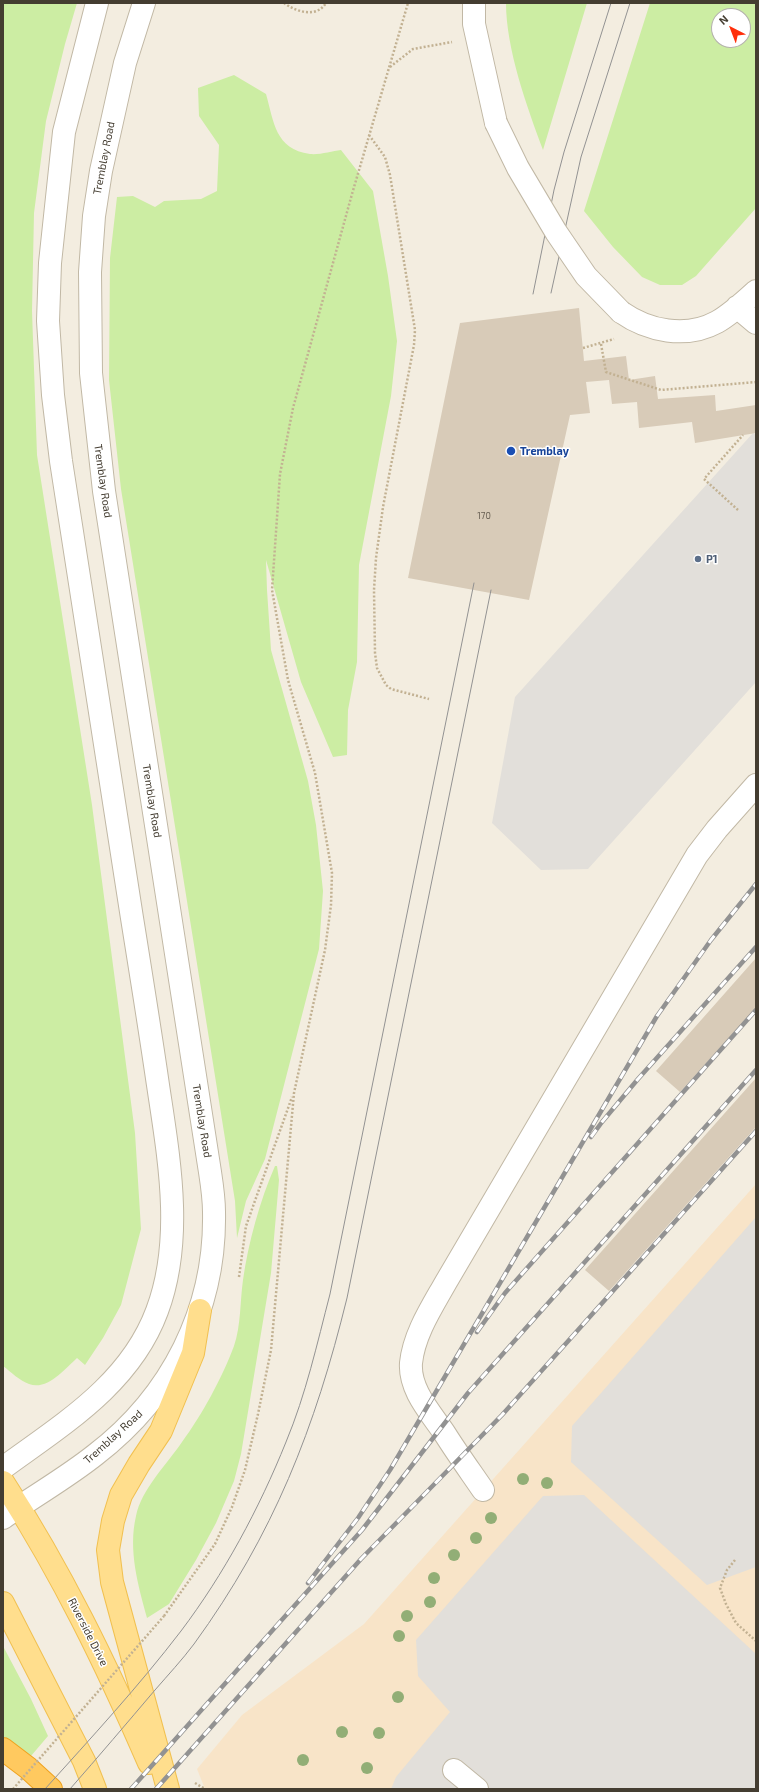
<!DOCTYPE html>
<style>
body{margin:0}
#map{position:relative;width:759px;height:1792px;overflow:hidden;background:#f3ede0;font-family:"Exo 2",sans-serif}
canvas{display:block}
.frame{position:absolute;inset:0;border:4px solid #443d31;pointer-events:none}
.north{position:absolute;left:711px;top:8px;width:40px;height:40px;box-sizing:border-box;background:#fff;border:1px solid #b4b1ad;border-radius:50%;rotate:318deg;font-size:11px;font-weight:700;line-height:16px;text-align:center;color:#443d31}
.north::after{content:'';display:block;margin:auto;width:14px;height:18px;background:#ff2f0b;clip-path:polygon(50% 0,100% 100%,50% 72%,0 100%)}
</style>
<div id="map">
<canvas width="759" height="1792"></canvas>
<div class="frame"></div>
<div class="north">N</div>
</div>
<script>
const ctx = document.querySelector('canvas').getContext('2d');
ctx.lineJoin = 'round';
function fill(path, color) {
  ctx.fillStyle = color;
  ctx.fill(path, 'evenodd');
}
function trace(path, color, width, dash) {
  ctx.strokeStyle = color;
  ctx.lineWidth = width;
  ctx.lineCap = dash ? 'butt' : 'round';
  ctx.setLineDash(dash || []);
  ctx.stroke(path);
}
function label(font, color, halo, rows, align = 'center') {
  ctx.font = font + ' "Exo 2",sans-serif';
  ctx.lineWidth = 3;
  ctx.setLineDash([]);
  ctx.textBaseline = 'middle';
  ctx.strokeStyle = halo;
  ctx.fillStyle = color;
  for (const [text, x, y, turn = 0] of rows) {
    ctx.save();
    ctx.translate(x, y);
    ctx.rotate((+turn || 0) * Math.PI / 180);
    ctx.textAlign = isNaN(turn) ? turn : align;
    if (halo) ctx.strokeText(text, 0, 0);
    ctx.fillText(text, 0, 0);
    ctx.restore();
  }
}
const commercial = new Path2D(`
 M756,1184v605h-551l-8,-20 45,-54 122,-91z`);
const green = new Path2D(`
 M3,3h74l-12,41 -19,77 -12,92 -2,98 5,144 55,350 43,328 6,96 -20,76 -18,33 -18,27 -8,-7c-12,11 -30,33 -48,26 -9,-3 -18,-12 -26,-18z
 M506,3h81l-44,147c-16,-43 -37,-101 -37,-147z
 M650,3h106v205l-60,68 -14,9h-22l-18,-8 -29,-30 -29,-36zM719,16h24v24h-24z
 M234,75l32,19c8,28 9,55 44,60 10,1 22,-3 31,-4l32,41 15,85 9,65 -6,55 -32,169 -2,97 -9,48 -1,45 -14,2 -32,-75 -35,-122 1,30 4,60 37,131 8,44 7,66 -4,58 -54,210 -19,42 -9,37 -2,-37 -114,-712 -12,-109 1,-122 7,-61 16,-1 22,11 9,-6 37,-2 16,-8 2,-46 -20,-29 -1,-28z
 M275,1166h2l2,14 -8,93 -30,181 -7,27 -18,42 -20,37 -27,44 -22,14c-9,-33 -19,-68 -11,-102 5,-26 31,-52 46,-74 20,-27 40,-64 52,-96 7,-20 6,-45 9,-66 5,-36 17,-80 32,-114z
 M3,1646l28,53 17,37 -17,20 -28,-20z`);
const parking = new Path2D(`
 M753,433l3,2v247l-168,187 -47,1 -49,-47 23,-126z
 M756,1217v350l-49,18 -136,-123 1,-36z
 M584,1495l172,159v135h-365l5,-12 54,-65 -32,-36 -2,-36 127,-144z`);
const building = new Path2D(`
 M579,308l5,53 42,-5 3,24 26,-4 3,23 57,-4 1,16 40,-6v28l-61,10 -3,-21 -53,6 -2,-26 -25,2 -3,-24 -23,2 4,31 -20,2 -41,185 -121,-22 52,-255z
 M756,958v50l-76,84 -24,-21z
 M756,1078v49l-147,164 -24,-21z`);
const path = new Path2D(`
 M284,3c11,8 32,16 42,0
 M390,67l23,-18 39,-7
 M369,135l16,22 5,18 25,155 -1,15 -31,162 -7,51 -2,32 1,63 2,15 9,17 5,4 38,10
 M601,344l5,28 55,18 95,-8
 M583,348l31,-9
 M738,510l-34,-31 39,-44
 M239,1277l7,-51 46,-129
 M735,1560l-8,10 -7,18 6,16 10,19 20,18
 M164,1616l51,-72 17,-37 13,-37 13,-56 13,-64 23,-257 31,-143 6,-45 1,-32 -17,-100 -27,-93 -16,-90 8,-116 13,-66 59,-214 56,-191
 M195,1783l10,6`);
const minor = new Path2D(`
 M474,3v21l22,99
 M737,307l19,16
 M621,312c27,19 65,27 96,10 14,-8 27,-20 39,-31
 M3,1468c60,-44 127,-84 154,-157 27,-72 12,-152 1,-226 -8,-55 -17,-111 -26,-167 -23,-152 -47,-304 -71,-457l-8,-66 -5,-74 2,-58 14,-131 33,-129
 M483,1490c-13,-19 -26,-37 -38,-56 -14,-21 -36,-44 -34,-71 3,-29 21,-56 35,-81l251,-427 20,-26 39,-44
 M3,1518c31,-22 63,-40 92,-63 77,-59 121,-146 119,-243 0,-13 -2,-27 -4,-40l-106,-681 -13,-118 -1,-101 4,-56 7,-45 24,-108 19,-60
 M454,1770l23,19`);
const major = new Path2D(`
 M3,1482c58,89 104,184 146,281
 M3,1603l81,158 11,28
 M168,1789l-56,-207 -4,-32 5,-29 8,-26 18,-31 22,-33 32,-78 7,-43`);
const highway = new Path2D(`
 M3,1749l25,19 23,21`);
const tram = new Path2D(`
 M551,293l30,-136 49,-154
 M533,294l21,-104 10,-38 47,-149
 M45,1789c46,-51 94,-103 136,-158 43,-57 78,-122 105,-189 20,-48 31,-98 44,-148l144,-711
 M70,1789c29,-33 57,-66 85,-99 13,-15 27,-30 39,-46 80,-110 121,-216 153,-346l144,-708`);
const rail = new Path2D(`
 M591,1137l11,-15 36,-43 118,-132
 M477,1332l28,-39 251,-283
 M308,1583l50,-65 32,-48 267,-454 54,-76 45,-56
 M131,1789l231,-259 106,-137 288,-323
 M156,1789l205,-230 141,-144 254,-284`);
const pathBridge = new Path2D(`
 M13,1789l151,-173`);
const minorBridge = new Path2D(`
 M496,123l22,45 38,64 30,44 35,36`);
const trees = [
 [523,1479],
 [547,1483],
 [491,1518],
 [476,1538],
 [454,1555],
 [434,1578],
 [430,1602],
 [407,1616],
 [399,1636],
 [398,1697],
 [342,1732],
 [379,1733],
 [303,1760],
 [367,1768]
];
const markers = [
 [511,451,5,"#1a4fb4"],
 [698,559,4,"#5c6f8a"]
];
const numberNames = [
 ["170",484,516]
];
const streetNames = [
 ["Tremblay Road",104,158,-79],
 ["Tremblay Road",103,481,82],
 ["Tremblay Road",152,801,81],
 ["Tremblay Road",202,1121,81],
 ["Tremblay Road",113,1437,-42],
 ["Riverside Drive",88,1632,63]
];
const transitNames = [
 ["Tremblay",520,451]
];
const serviceNames = [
 ["P1",706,559]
];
fill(commercial, '#f8e4c8');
fill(green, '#cceda3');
fill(parking, '#e2dfda');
fill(building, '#d8cbb8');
trace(minor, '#c1b8a5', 24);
trace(major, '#f1c050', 24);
trace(highway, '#efa21e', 24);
trace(path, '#c2b192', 2.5, [2, 2]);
trace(minor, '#fff', 22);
trace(major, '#ffde8d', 22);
trace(highway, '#ffc95f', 22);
trace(tram, '#929292', 1);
trace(rail, '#929292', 4.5);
trace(rail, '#fff', 3, [9]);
trace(minorBridge, '#c1b8a5', 24, []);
trace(pathBridge, '#c2b192', 2.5, [2, 2]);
trace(minorBridge, '#fff', 22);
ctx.fillStyle = '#92ae76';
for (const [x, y] of trees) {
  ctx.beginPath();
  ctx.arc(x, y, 6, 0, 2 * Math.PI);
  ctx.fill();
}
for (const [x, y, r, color] of markers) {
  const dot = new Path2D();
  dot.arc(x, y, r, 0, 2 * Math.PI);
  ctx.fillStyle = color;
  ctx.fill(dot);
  trace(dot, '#fff', 1.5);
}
label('9px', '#696053', null, numberNames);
label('11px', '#443d31', '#fff', streetNames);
label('bold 11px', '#164399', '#fff', transitNames, 'left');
label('bold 11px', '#4e5e75', '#fff', serviceNames, 'left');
</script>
